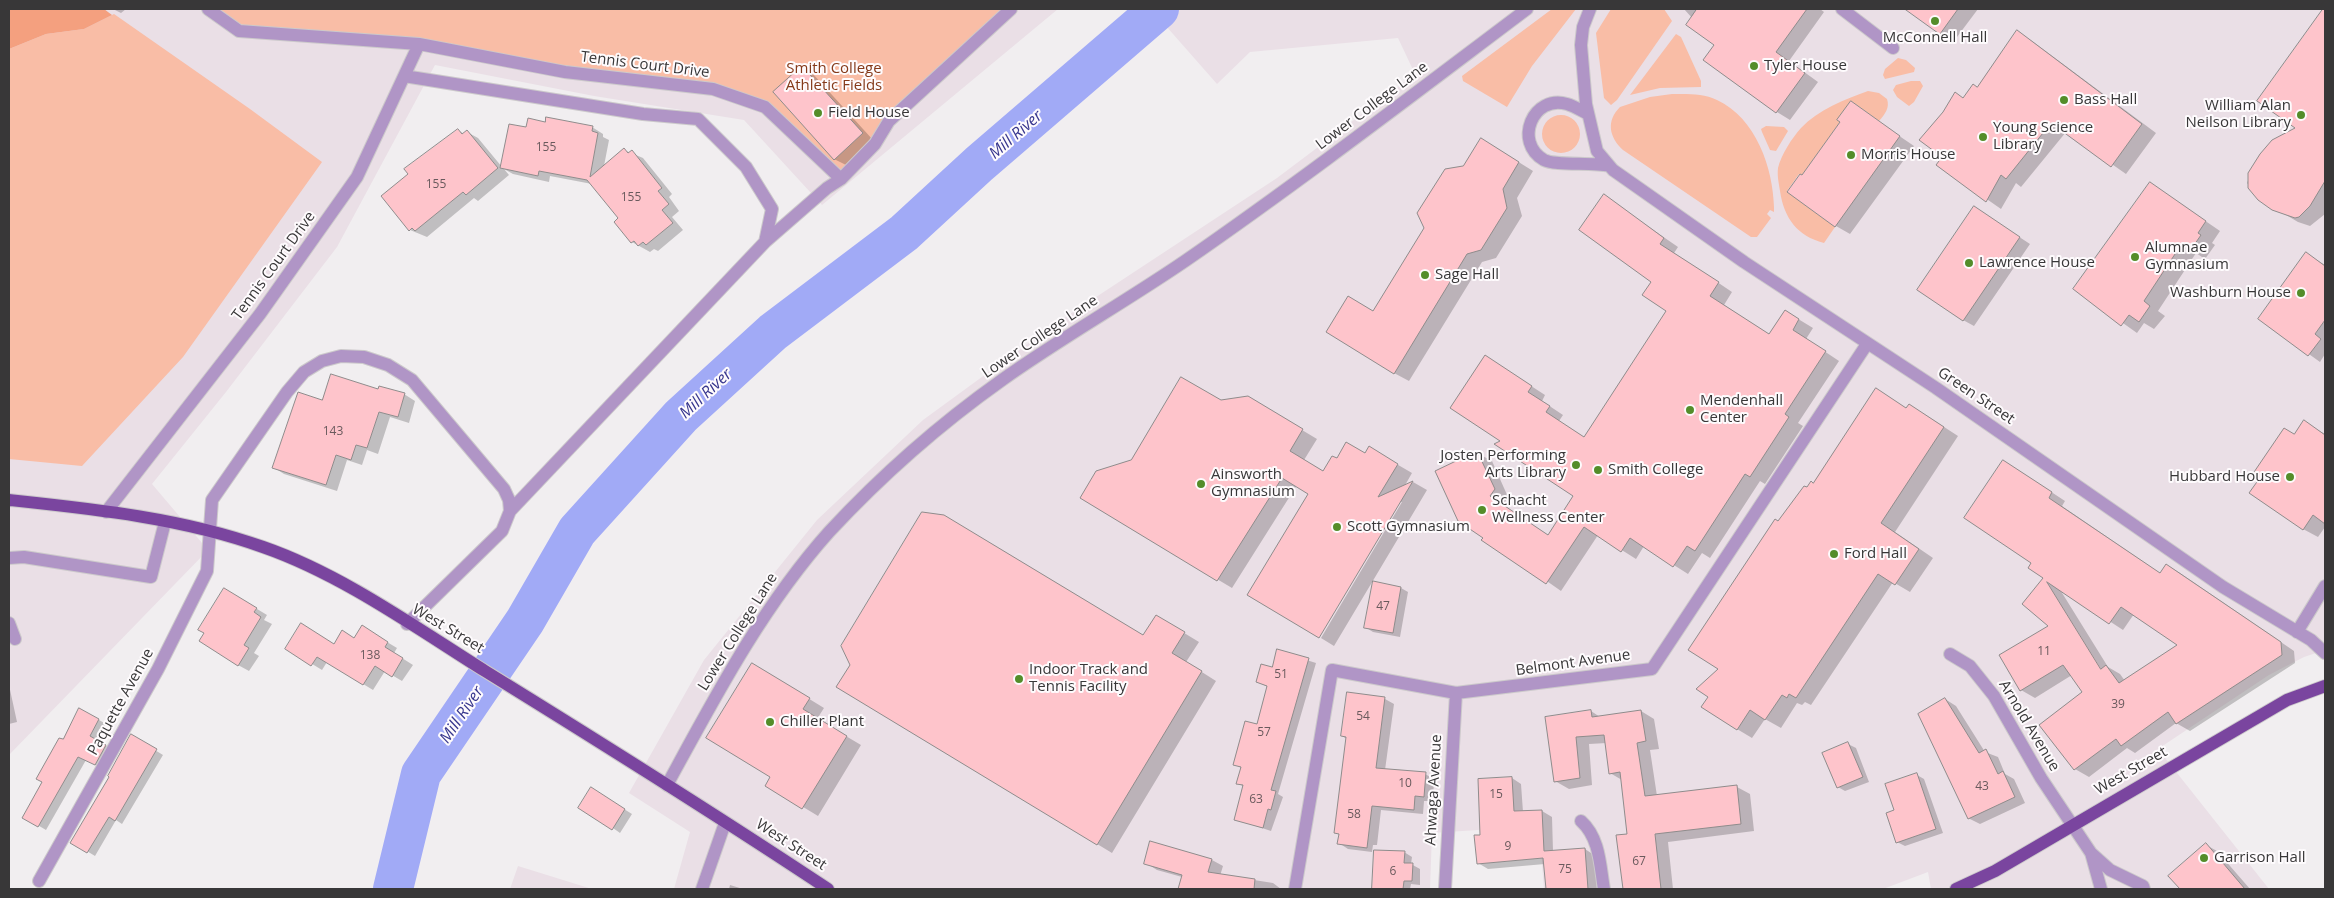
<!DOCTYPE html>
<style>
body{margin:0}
#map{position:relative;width:2334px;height:898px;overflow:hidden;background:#f1eef0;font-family:"Open Sans",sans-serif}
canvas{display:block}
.frame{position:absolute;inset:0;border:10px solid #383738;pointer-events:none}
</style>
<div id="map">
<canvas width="2334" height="898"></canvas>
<div class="frame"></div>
</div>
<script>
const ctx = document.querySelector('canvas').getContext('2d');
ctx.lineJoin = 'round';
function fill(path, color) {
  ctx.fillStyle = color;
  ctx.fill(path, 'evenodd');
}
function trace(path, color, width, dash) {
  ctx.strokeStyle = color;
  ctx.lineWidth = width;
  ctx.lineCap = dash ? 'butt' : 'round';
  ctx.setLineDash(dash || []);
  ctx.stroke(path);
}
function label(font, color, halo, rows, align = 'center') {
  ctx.font = font + ' "Open Sans",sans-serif';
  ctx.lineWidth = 4;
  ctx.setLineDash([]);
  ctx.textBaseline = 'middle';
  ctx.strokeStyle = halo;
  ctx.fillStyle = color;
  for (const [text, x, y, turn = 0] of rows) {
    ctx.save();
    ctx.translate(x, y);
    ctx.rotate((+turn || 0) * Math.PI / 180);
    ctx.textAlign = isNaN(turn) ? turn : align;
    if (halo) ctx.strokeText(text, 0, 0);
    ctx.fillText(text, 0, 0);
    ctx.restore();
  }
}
const built = new Path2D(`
 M9,9h1049l-236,196 -78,-85 -150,-24 -159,-31 -98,182 -111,145 -74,92 56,66 -199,205z
 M1151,9h1174v641l-21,7 -35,18 -111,74 111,140h-338l-3,-17 -45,17h-339l-5,-63 -107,7 -2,56h-756l16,-57 -61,-39 75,-133 113,-140 106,-100 126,-92 228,-150 138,-104 -17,-36 -148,14 -33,32z
 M518,866l74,23h-82z`);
const green = new Path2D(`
 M208,9h803l-122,112 -48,58 -76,-72 -52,-18 -294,-45 -180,-13z
 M1552,9h24l-44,57 -25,41 -44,-26 -1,-5z
 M1611,9h53l8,12 -55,79 -6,5 -7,-7 -8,-65z
 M114,14l136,95 72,53 -139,195 -101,109 -73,-7v-410l37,-15 38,-5z
 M1676,34l5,3 20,44v6l-41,1 -30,7z
 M1898,58l8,2 9,8 -1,4 -29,7 -2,-4 2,-6z
 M1911,81h9l3,5 -9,16 -5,4 -12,-9 -4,-7 3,-5z
 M1868,91l11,2 8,6c3,9 -2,15 -8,22l-28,-20 -14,19 3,2 -38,53 -3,-1 -12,17 48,36 -11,16c-27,-7 -40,-25 -44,-52 -1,-7 -3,-15 -2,-23 3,-13 14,-30 23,-40 17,-18 44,-29 67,-37z
 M1672,94c15,0 31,-1 45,6 39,18 56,68 57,107v5l-4,-2 -3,4 4,4 -14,19h-6l-128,-87c-14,-13 -17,-29 -3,-43l30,-10z
 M1542 134a19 19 0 1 1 38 0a19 19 0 1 1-38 0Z
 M1766,126l18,1 4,4 -12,20 -6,-1 -8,-18 -1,-3z`);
const forest = new Path2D(`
 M9,9h95l8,6 -28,14 -38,5 -37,15z`);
const shadow = new Path2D(`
 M113,9h13l-5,4z
 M1684,9h136l4,3 -35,49 29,21 -28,38 -13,-8z
 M1907,9h71l-24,32z
 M2324,9l1,205 -15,12 -12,-4 -39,-23 -12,-16 9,-23 41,-32 -38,-27z
 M2018,32l14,9 124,92 -30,41 -60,-42 -45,55 -5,-4 -15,26 -63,-44 40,-77z
 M802,68l11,6 60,66 -27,25 -12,-6z
 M1851,103l63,43 -64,88 -14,-8 -34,-49 39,-55z
 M546,123l46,4 11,7v3l6,3 -5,26 20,-16 19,8 29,36 -3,3 10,14 -7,6 11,13 -25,21 -4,-2 -4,3 -18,-10 -17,-20 5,-3 -28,-35 -42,-8 -1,6 -36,-8 -9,-5 5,6 -31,26 -4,-3 -47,39 -17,-7 48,-100 6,4 3,-2 11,6 24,29 25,-38z
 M1496,148l37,23 -16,27 5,18 -26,42 -14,4 -73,119 -15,-8 -20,-60 90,-146z
 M2150,183l70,48 -8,12 3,2 -10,14 -9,-6 -38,58 7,5 -11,13 -10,-6 -7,10 -62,-44z
 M1604,196l74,51 -4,6 58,39 -8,13 46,30 15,-24 28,17 -7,11 33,22 -41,62 5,3 -38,58 -5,-3 -50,77 -8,-5 -14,21 -44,-28 -8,13 -38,-24 -37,56 -77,-54 -7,-84 15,8 16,36 -5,8 46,31 26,-40 -72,-55 -18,-85 60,39 -3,6 21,14 -4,6 26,17 83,-127z
 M1975,208l55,36 -56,82 -11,-6z
 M2307,254l18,11v89l-5,8 -60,-43z
 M379,391l25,3 11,7 -6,22 -19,-6 -12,37 -11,-4 -5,15 -15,-5 -10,31 -53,-17 -11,-7 50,-66z
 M1247,397l70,42 -13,21 20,12 13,-12 28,-5 4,-7 43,25 -8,14 9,-5 14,8 -93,156 -13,-8 81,-136 -92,-9 -13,-8 -65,103 -151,-90 140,-96z
 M1907,409l17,5 34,22 -63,96 38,26 -23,34 -17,-10 -82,123 -6,-3 -3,3 -5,-2 -16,25 -16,-9 -13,19 -15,-9 -28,-32 69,-174 29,-34z
 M2304,422l21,12v93l-7,10 -15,-8 -8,-94z
 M2004,461l61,40 -3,5 99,68 6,-9 13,8 114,78 1,12 -105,68 -14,-8 -41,30 -8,-5 -38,29 -14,-8 -34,-44 43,-33 -12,-17 -37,23 -14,-8 29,-64 -5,-48 -12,-15zM2059,588l64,42 11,-16 45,31 -54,36 -5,-7 -12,-7z
 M1401,588l7,4 -8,45 -27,-5 -8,-5z
 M224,589l43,26 -3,5 8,4 -18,29 5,3 -10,15 -11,-6z
 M1171,625l28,17 -13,20 30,19 -104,172 -274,-166 306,-50z
 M362,627l35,21 -3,5 19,12 -11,16 -17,-10 -12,19 -46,-28 -5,8 -36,-22 49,-3 20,-6z
 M1278,651l38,12 -38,131 5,3 -12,34 -36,-12 9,-32 -6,-4 3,-15 -6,-4 23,-39 10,-38 -11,-5 16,-13z
 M767,673l57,35 -7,11 44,26 -43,71 -51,-31 5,-9z
 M9,685l8,37 -8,2z
 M1348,693l37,6 9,5 -9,66 40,4 9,5 -1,22h-9l-1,13 -42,-4 -4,35h-4l-1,7 -24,-3 -9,-6 1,-8 -5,-3 12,-93 -5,-3z
 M1945,699l11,7 29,46 13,5 7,17 9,5 11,24 -45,21 -12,-6z
 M80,709l26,15 -9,17 16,9 -11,19 -16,-9 -40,70 -22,-13z
 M1591,711l9,6 41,-6 13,8 5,30 -9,1 7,46 80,-9 13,7 4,37 -86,11 5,47h-49l-6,-53 11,-1 -7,-55 -12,-7 -3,-30 -18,1 3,41 -23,4 -14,-8 -9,-63z
 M132,736l31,19 -41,69 -6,-4 -21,36 -23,-14 39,-66z
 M1848,744l8,4 13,34 -24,9 -7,-4z
 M1917,775l7,4 19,54 -38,13 -8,-4 -1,-31z
 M1512,778l9,6 2,28 19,-1 10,6 1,34 32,-2 9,6 3,34h-50l-2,-25 -57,5 -10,-6 4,-27z
 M598,793l34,21 -12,19 -7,-5z
 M2206,845l11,6 33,38h-69l-11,-13z
 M1375,851l29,1 8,5 -1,7 9,5v16l-9,-1 -1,5h-37z
 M1212,860l11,6 -7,23h-37l3,-12 -25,-7 -11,-7z
 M1235,877l38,6 8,6h-48z
 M730,885l13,4h-14z`);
const river = new Path2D(`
 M393,889l28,-115 104,-153 52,-90 104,-115 92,-84 131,-99 75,-69 180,-155`);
const building = new Path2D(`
 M1697,9h110l-31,43 29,21 -29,40 -73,-53 11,-15 -28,-20z
 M1905,9h53l-18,25z
 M2323,9h2v172l-15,25 -11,11 -4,1 -23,-8 -14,-10 -10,-12v-15l12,-19 12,-14 23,-12 -38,-27z
 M2017,30l125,94 -31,43 -60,-44 -45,56 -5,-4 -15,27 -50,-37 6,-8 -23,-17 24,-28 12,-20 8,6 10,-14 4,3z
 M802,66l61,67 -29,27 -61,-68z
 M1851,101l49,35 -65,91 -48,-35 13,-18 2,1 38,-53 -3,-2z
 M546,117l47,9 -1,5 6,2 -8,44 34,-29 4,5 4,-3 30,38 -4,3 11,13 -7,6 11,13 -27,22 -3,-3 -5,4 -4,-5 -3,2 -17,-21 4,-4 -31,-38 -48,-9 -1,5 -38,-8 9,-44 17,3 2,-9 17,4z
 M458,129l4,5 5,-4 31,38 -32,27 -3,-3 -48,39 -3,-3 -3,3 -28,-35 27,-22 -4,-5z
 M1481,138l38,24 -16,27 4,19 -26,42 -14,4 -73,120 -68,-42 22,-36 25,15 51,-83 -7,-15 28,-44 18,-3z
 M2150,182l56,39 -8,12 3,2 -11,16 -9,-6 -37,56 6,5 -11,16 -10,-7 -8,11 -48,-37z
 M1604,194l60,44 -4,6 59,38 -9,14 59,38 16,-24 14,9 -6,11 33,21 -41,63 4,3 -39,60 -5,-3 -50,77 -8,-5 -14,21 -43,-29 -9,14 -37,-25 -38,57 -65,-44 2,-2 -25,-17 -23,-50 42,-20 18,38 -5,7 58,39 25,-39 -79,-52 6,-3 -50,-33 35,-53 47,31 -4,6 22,14 -4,6 38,25 82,-126 -24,-16 9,-13 -72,-52z
 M1974,206l46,31 -57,84 -46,-31z
 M2306,252l19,14v54l-10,14 6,5 -13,17 -50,-37z
 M331,374l47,15 1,-3 26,7 -7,24 -19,-5 -12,36 -11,-3 -5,15 -15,-5 -10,30 -54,-17 26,-76 24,8z
 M1181,377l40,23 27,-4 55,33 -13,22 33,20 9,-15 5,2 9,-16 19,11 4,-7 29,18 -20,33 35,-16 -94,157 -72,-43 61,-101 -26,-16 -65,103 -137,-83 16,-27 35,-11z
 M1876,388l30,20 3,-4 35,23 -63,96 38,26 -24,36 -17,-11 -82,124 -7,-4 -2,4 -5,-3 -17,25 -15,-10 -13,20 -36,-23 7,-10 -12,-8 22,-20 -30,-19 87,-131 3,2 26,-35 3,1 4,-6 2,2z
 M2304,420l21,15v89l-12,-9 -10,15 -54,-37 10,-14 -7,-4 32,-47 10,6z
 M2003,460l49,32 -3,6 111,75 6,-9 115,78 1,13 -106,69 -8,-12 -47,34 -5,-7 -42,31 -35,-45 43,-33 -19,-27 -43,26 -21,-36 49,-29 -26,-22 21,-26 -15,-10 3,-5 -67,-45zM2047,582l62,42 12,-17 56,38 -58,38 -13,-18 -5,4z
 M922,512l22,3 199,120 13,-20 29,17 -13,21 30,18 -105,174 -261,-158 14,-22 -9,-19z
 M1373,581l28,6 -8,46 -29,-5z
 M224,588l33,20 -3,4 7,5 -17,28 5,3 -11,18 -39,-25 5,-8 -6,-3z
 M301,623l33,21 8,-14 12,8 8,-13 26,17 -3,5 18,11 -11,19 -17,-11 -12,19 -46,-28 -6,9 -26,-17z
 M1277,649l32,9 -38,132 5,1 -5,19 -3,-1 -5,19 -29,-8 9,-35 -7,-1 5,-17 -8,-2 12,-44 12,3 10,-38 -11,-4 5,-18 11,3z
 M752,663l58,35 -7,11 44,27 -45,73 -37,-23 5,-9 -64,-39z
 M1347,692l38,5 -9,71 50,4 -2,25 -9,-1 -1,14 -42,-4 -5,42 -30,-4 2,-10 -5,-1 12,-96 -5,-1z
 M1945,698l34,55 7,-4 12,25 5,-3 12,26 -47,22 -50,-105z
 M79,708l20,11 -9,17 16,9 -11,20 -17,-8 -40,70 -16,-9 20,-36 -6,-3 23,-41 4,1z
 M1591,710l1,7 49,-7 5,31 -9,2 8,53 92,-11 4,39 -86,10 6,55h-38l-7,-54 11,-1 -7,-62 -11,2 -5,-39 -28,2 4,41 -26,4 -9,-65z
 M131,734l26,15 -42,72 -6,-4 -22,36 -17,-10 39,-66 -1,-1z
 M1848,742l15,35 -26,11 -15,-35z
 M1917,773l19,56 -40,14 -10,-30 8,-3 -9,-26z
 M1512,777l2,34 28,-1 2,41 41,-3 3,41h-42l-3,-31 -66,6 -3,-29h6l-2,-56z
 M591,787l34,22 -13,21 -34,-22z
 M1150,841l62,18 -4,13 47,7 -1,10h-76l4,-14 -38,-11z
 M2206,843l39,46h-65l-12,-13z
 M1374,850l31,1 -1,12h9l-1,18h-8l-1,8h-31z`);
const minor = new Path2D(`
 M208,9l31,22 180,13
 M1590,9l-7,18 -2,18 5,59 11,47 16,19 131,92 192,126 287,199 88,53 14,13
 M1842,9l51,39
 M404,76l239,38 55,5 48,48 26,42 -7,33
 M1588,114c-6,-3 -14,-8 -21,-10 -34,-10 -54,38 -23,56 11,6 49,2 65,6
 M841,179l34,-35 14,-23 122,-112
 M106,512l154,-198 97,-137 62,-133 146,28 148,17 52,18 76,72 -14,9 -62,54 -255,269 -8,20 -95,93
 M9,558l15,-1 127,20 14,-55
 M9,623l6,16
 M2297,632l28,-46
 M1950,654l20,12 24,30 47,82 50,75 19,17 33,16 1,3
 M667,785c48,-88 95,-178 162,-253 52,-56 111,-108 173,-152 59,-42 123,-78 183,-119 117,-81 229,-167 342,-252
 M1581,821c19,17 19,45 23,68
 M2091,853l10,36
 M39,881l119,-212 49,-98 5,-71 75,-108 17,-20 18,-11 19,-5 23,1 24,8 24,15 92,109 5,11 1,11
 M702,889l23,-66
 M1295,889l37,-219 124,23 196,-24 215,-325
 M1445,889l11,-196`);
const major = new Path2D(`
 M9,500c85,9 173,18 254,47 78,27 152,80 222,124 115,71 230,143 343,218
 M1956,889l39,-18 292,-171 38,-14`);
const markers = [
 [1935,21,5,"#548d2a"],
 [1754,66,5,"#548d2a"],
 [2064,100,5,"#548d2a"],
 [818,113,5,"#548d2a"],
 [2301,115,5,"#548d2a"],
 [1983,137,5,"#548d2a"],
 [1851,155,5,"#548d2a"],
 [2135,257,5,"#548d2a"],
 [1969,263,5,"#548d2a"],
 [1425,275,5,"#548d2a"],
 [2301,293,5,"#548d2a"],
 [1690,410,5,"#548d2a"],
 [1576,465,5,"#548d2a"],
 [1598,470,5,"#548d2a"],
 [2290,477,5,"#548d2a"],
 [1201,484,5,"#548d2a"],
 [1482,510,5,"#548d2a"],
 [1337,527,5,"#548d2a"],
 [1834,554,5,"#548d2a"],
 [1019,679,5,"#548d2a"],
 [770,722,5,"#548d2a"],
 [2204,858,5,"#548d2a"]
];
const numberNames = [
 ["155",546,148],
 ["155",436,185],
 ["155",631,198],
 ["143",333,432],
 ["47",1383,607],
 ["11",2044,652],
 ["138",370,656],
 ["51",1281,675],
 ["39",2118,705],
 ["54",1363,717],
 ["57",1264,733],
 ["10",1405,784],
 ["43",1982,787],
 ["15",1496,795],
 ["63",1256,800],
 ["58",1354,815],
 ["9",1508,847],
 ["67",1639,862],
 ["75",1565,870],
 ["6",1393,872]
];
const poiNames = [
 ["McConnell Hall",1935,38,"center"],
 ["Tyler House",1764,66],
 ["Bass Hall",2074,100],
 ["William Alan",2291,106,"right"],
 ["Neilson Library",2291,123,"right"],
 ["Field House",828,113],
 ["Young Science",1993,128],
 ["Library",1993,145],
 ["Morris House",1861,155],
 ["Alumnae",2145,248],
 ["Gymnasium",2145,265],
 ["Lawrence House",1979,263],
 ["Sage Hall",1435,275],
 ["Washburn House",2291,293,"right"],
 ["Mendenhall",1700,401],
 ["Center",1700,418],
 ["Josten Performing",1566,456,"right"],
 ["Arts Library",1566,473,"right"],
 ["Smith College",1608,470],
 ["Ainsworth",1211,475],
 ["Gymnasium",1211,492],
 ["Hubbard House",2280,477,"right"],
 ["Schacht",1492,501],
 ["Wellness Center",1492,518],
 ["Scott Gymnasium",1347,527],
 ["Ford Hall",1844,554],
 ["Indoor Track and",1029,670],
 ["Tennis Facility",1029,687],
 ["Chiller Plant",780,722],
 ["Garrison Hall",2214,858]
];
const streetNames = [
 ["Tennis Court Drive",645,65,7],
 ["Lower College Lane",1372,106,-37],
 ["Tennis Court Drive",274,266,-54],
 ["Lower College Lane",1040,337,-34],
 ["Green Street",1976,396,34],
 ["West Street",448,629,31],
 ["Lower College Lane",738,632,-58],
 ["Belmont Avenue",1573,663,-8],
 ["Paquette Avenue",121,702,-61],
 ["Arnold Avenue",2029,726,59],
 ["West Street",2131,771,-30],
 ["Ahwaga Avenue",1434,790,-87],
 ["West Street",791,845,33]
];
const parkNames = [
 ["Smith College",834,69],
 ["Athletic Fields",834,86]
];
const waterNames = [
 ["Mill River",1016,135,-41],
 ["Mill River",706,394,-43],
 ["Mill River",462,715,-56]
];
fill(built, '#eadfe6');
fill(green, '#f9bda6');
fill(forest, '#f4a07f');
fill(shadow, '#0003');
trace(river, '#a1aaf6', 40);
fill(building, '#fec4cb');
trace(building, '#8f8c8c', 1);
trace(minor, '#ccc9cb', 14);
trace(major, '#ccc9cb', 14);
trace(minor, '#b095c6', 12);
trace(major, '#7a459f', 12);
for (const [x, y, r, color] of markers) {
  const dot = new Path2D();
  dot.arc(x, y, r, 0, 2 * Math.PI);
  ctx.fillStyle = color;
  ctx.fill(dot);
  trace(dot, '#fefbfd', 2);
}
label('12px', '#6a5a5d', null, numberNames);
label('15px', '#383738', '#fefbfd', poiNames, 'left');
label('15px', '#383738', '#fefbfd', streetNames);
label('15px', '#853a1a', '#fefbfd', parkNames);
label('italic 16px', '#38378e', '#fefbfd', waterNames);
</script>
